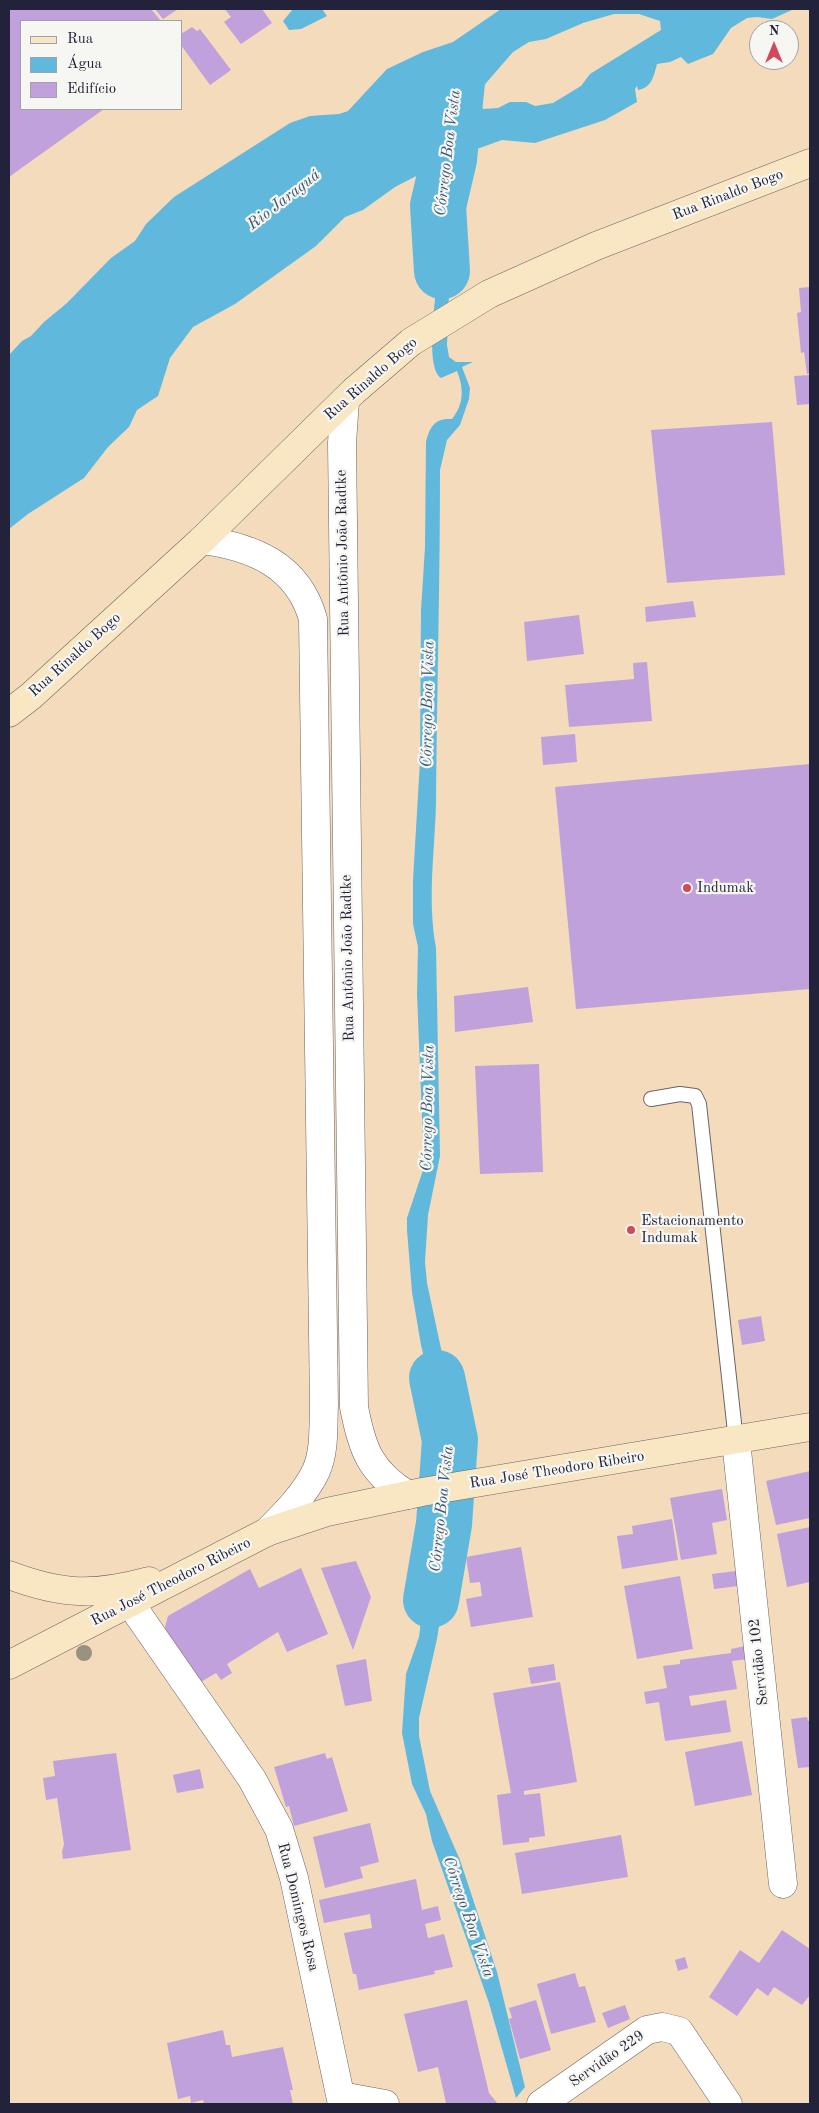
<!DOCTYPE html>
<meta charset="utf-8">
<style>
body{margin:0}
#map{position:relative;width:819px;height:2113px;overflow:hidden;background:#f3dbbc;font-family:"Old Standard TT",serif}
canvas{display:block}
.frame{position:absolute;inset:0;border:10px solid #22223b;pointer-events:none}
.legend{position:absolute;left:20px;top:20px;width:162px;height:90px;box-sizing:border-box;background:#f6f6f2;border:1px solid #a1a1a9;margin:0;padding:6px 9px;list-style:none;font-size:15px;color:#22223b}
.legend li{display:flex;align-items:center;gap:10px;height:25px}
.legend b{width:25px;border:1px solid #a1a1a9}
.north{position:absolute;left:749px;top:20px;width:50px;height:50px;box-sizing:border-box;background:#f6f6f2;border:1px solid #a1a1a9;border-radius:50%;rotate:0deg;font-size:14px;font-weight:700;line-height:20px;text-align:center;color:#22223b}
.north::after{content:'';display:block;margin:auto;width:18px;height:22px;background:#d1495b;clip-path:polygon(50% 0,100% 100%,50% 72%,0 100%)}
</style>
<div id="map">
<canvas width="819" height="2113"></canvas>
<div class="frame"></div>
<ul class="legend">
<li><b style="height:6px;background:#f9e7c3"></b>Rua</li>
<li><b style="height:14px;background:#60b9dd"></b>Água</li>
<li><b style="height:14px;background:#c0a1dc"></b>Edifício</li>
</ul>
<div class="north">N</div>
</div>
<script>
const ctx = document.querySelector('canvas').getContext('2d');
ctx.lineJoin = 'round';
function fill(path, color) {
  ctx.fillStyle = color;
  ctx.fill(path, 'evenodd');
}
function trace(path, color, width, dash) {
  ctx.strokeStyle = color;
  ctx.lineWidth = width;
  ctx.lineCap = dash ? 'butt' : 'round';
  ctx.setLineDash(dash || []);
  ctx.stroke(path);
}
function label(font, color, halo, rows, align = 'center') {
  ctx.font = font + ' "Old Standard TT",serif';
  ctx.lineWidth = 4.5;
  ctx.setLineDash([]);
  ctx.textBaseline = 'middle';
  ctx.strokeStyle = halo;
  ctx.fillStyle = color;
  for (const [text, x, y, turn = 0] of rows) {
    ctx.save();
    ctx.translate(x, y);
    ctx.rotate((+turn || 0) * Math.PI / 180);
    ctx.textAlign = isNaN(turn) ? turn : align;
    if (halo) ctx.strokeText(text, 0, 0);
    ctx.fillText(text, 0, 0);
    ctx.restore();
  }
}
const water = new Path2D(`
 M293,9h29l5,7 -26,13 -12,1 -6,-9z
 M501,9h293l-22,10 -15,-2 -10,1 -16,10 -18,26 -25,10 -7,-7 -11,5 -13,2c-3,11 -5,24 -19,26l-1,-4 -2,3 2,13 -32,18 -70,23 -33,-3 -53,19 -54,28 -32,23 -18,7 -29,29 -81,58 -42,23 -23,31 -12,38 -21,14 -8,17 -21,20 -24,31 -56,36 -19,15v-174l13,-14 9,-5 13,-14 23,-19 44,-45 24,-17 11,-17 28,-27 116,-74 20,-7 29,-2 9,-3 39,-42 36,-17 30,-10zM614,14h25l21,7 1,9 -71,44 -9,12 -28,17 -18,3 -9,-4h-16l-12,6 -15,1 -4,-12 1,-7 33,-38 16,-10 17,-3 37,-16z
 M450,267l-3,78 2,12 7,5h17l-11,5 8,21 -1,11 -9,26 -13,15 -7,30c0,110 -3,221 -4,331 -1,51 -9,96 0,147l4,208 -12,59 -3,47 2,21 28,131 3,38 -18,3 -2,-41 -17,-69 -9,-53 -5,-62v-12l17,-51 -7,-173 1,-47 -5,-23v-44l7,-119 1,-151 4,-63 1,-105c4,-16 9,-24 26,-23 12,-15 12,-30 5,-48l-16,7c-17,-12 -4,-83 -4,-104z
 M455,1521l-18,118 -18,79v18l11,55 30,69 37,112 28,115 -9,11 -27,-95 -57,-162 -6,-27 -14,-30 -10,-51 4,-59 13,-37 14,-112z`);
const river = new Path2D(`
 M442,271l-4,-65 11,-47 8,-77
 M431,1600l13,-76 6,-84 -13,-62`);
const building = new Path2D(`
 M9,9h142l10,12h-140v88h83l-95,68z
 M155,9h23l-15,10z
 M225,9h37l10,14 -31,21 -17,-22 7,-5z
 M192,27l5,4 3,-2 31,41 -21,15 -29,-40v-11z
 M810,287v86l-3,1 -3,-22 -3,1 -4,-40 4,-1 -2,-24z
 M810,375v29l-13,1 -3,-29z
 M772,422l13,153 -118,8 -16,-153z
 M693,601l3,16 -50,5 -1,-15z
 M579,615l5,39 -57,7 -3,-39z
 M647,662l5,59 -83,6 -4,-42 69,-6 -1,-16z
 M575,734l2,28 -34,3 -2,-28z
 M810,764v225l-234,20 -21,-222z
 M528,987l5,35 -78,10 -1,-36z
 M539,1064l4,108 -63,2 -5,-108z
 M761,1316l4,25 -23,4 -4,-25z
 M810,1471v47l-34,7 -10,-44z
 M722,1489l5,31 -15,3 5,31 -36,6 -11,-62z
 M672,1519l6,41 -56,9 -5,-33 16,-2 -1,-8z
 M810,1527v55l-23,5 -10,-53z
 M521,1547l12,70 -62,10 -5,-28 16,-3 -2,-14 -10,1 -4,-26z
 M356,1561l15,36 -18,53 -32,-82z
 M301,1568l27,66 -41,18 -9,-20 -51,32 5,9 -11,7 -5,-7 -20,12 -32,-54 4,-15 82,-47 9,19z
 M736,1571l2,15 -24,3 -2,-15z
 M680,1576l13,73 -56,10 -13,-73z
 M745,1646l2,13 -15,2 5,28 -48,7 2,10 35,-6 5,32 -66,9 -6,-39 -13,2 -2,-12 23,-4 -4,-22 17,-2v-4l51,-7v-4z
 M366,1659l6,42 -27,5 -9,-41z
 M554,1664l2,16 -25,4 -3,-16z
 M560,1682l17,100 -53,9v4l16,-2 5,43 -16,2v4l-26,3 -6,-50 14,-2 -18,-100z
 M807,1717l1,4 2,-1v47l-12,1 -7,-49z
 M742,1741l10,54 -57,11 -10,-54z
 M116,1753l15,97 -68,9 -1,-7 2,-8 -7,-46 -11,2 -3,-22 12,-2 -2,-15z
 M325,1753l2,6 5,-2 16,54 -54,15 -5,-20 -3,1 -12,-40z
 M200,1769l4,19 -27,5 -4,-18z
 M370,1823l9,39 -19,5 3,11 -38,10 -12,-51z
 M621,1835l7,42 -106,17 -7,-41z
 M416,1879l6,31 16,-4 3,14 -16,4 3,14 16,-4 9,33 -19,4 1,3 -76,16 -3,-16h-3l-9,-41 28,-5 -2,-14 -46,9 -5,-23z
 M782,1930l28,19v46l-8,10 -28,-18 -6,9 -11,-8 -20,28 -28,-19 31,-47 19,13z
 M685,1957l3,11 -10,3 -3,-11z
 M575,1973l4,14 6,-1 11,36 -45,12 -14,-50z
 M467,2000l22,93 9,11 -52,-1 -8,-36 -20,5 -14,-58z
 M536,2000l15,50 -31,9 -11,-40 3,-1 -3,-10z
 M625,2005l5,14 -22,9 -6,-15z
 M223,2030l3,15h4l2,12 51,-10 10,43h-3l3,14h-89l-1,-4 -12,3 -1,-7 -12,3 -11,-56z`);
const service = new Path2D(`
 M651,1099l29,-5 15,2 4,8 37,337`);
const minor = new Path2D(`
 M736,1441l47,443
 M130,1603l122,176 27,50 15,49 48,226
 M341,2096l44,8
 M541,2104l106,-74 15,-3 17,4 49,73`);
const tertiary = new Path2D(`
 M345,400l-3,43 12,964c8,42 16,65 54,88
 M202,540c51,7 96,25 111,79l11,786c-1,21 1,46 -8,66 -11,23 -31,43 -49,61`);
const secondary = new Path2D(`
 M9,713l22,-17 171,-156 152,-149 57,-49 78,-48 107,-48 214,-83
 M9,1575c53,20 85,21 140,6
 M9,1665l258,-133 60,-20 95,-20 388,-65`);
const trees = [
 [84,1653]
];
const markers = [
 [687,888,5,"#d1495b"],
 [631,1230,5,"#d1495b"]
];
const streetNames = [
 ["Rua Rinaldo Bogo",728,195,-21],
 ["Rua Rinaldo Bogo",371,379,-41],
 ["Rua Antônio João Radtke",343,553,-91],
 ["Rua Rinaldo Bogo",75,655,-42],
 ["Rua Antônio João Radtke",348,958,-91],
 ["Rua José Theodoro Ribeiro",557,1470,-9],
 ["Rua José Theodoro Ribeiro",171,1582,-27],
 ["Servidão 102",759,1662,-96],
 ["Rua Domingos Rosa",298,1907,76],
 ["Servidão 229",607,2059,-35]
];
const poiNames = [
 ["Indumak",697,888],
 ["Estacionamento",641,1221],
 ["Indumak",641,1238]
];
const waterNames = [
 ["Córrego Boa Vista",448,153,-83],
 ["Rio Jaraguá",284,200,-38],
 ["Córrego Boa Vista",428,704,-89],
 ["Córrego Boa Vista",428,1108,-89],
 ["Córrego Boa Vista",442,1509,-84],
 ["Córrego Boa Vista",468,1917,71]
];
fill(water, '#60b9dd');
trace(river, '#60b9dd', 56);
fill(building, '#c0a1dc');
trace(service, '#6b6368', 16);
trace(minor, '#6b6368', 29);
trace(tertiary, '#6b6368', 29);
trace(secondary, '#6b6368', 29);
trace(service, '#fff', 14);
trace(minor, '#fff', 28);
trace(tertiary, '#fff', 28);
trace(secondary, '#f9e7c3', 28);
ctx.fillStyle = '#99927f';
for (const [x, y] of trees) {
  ctx.beginPath();
  ctx.arc(x, y, 8, 0, 2 * Math.PI);
  ctx.fill();
}
for (const [x, y, r, color] of markers) {
  const dot = new Path2D();
  dot.arc(x, y, r, 0, 2 * Math.PI);
  ctx.fillStyle = color;
  ctx.fill(dot);
  trace(dot, '#f6f6f2', 2);
}
label('15px', '#22223b', '#f6f6f2', streetNames);
label('15px', '#22223b', '#f6f6f2', poiNames, 'left');
label('italic 16px', '#385774', '#f6f6f2', waterNames);
</script>
